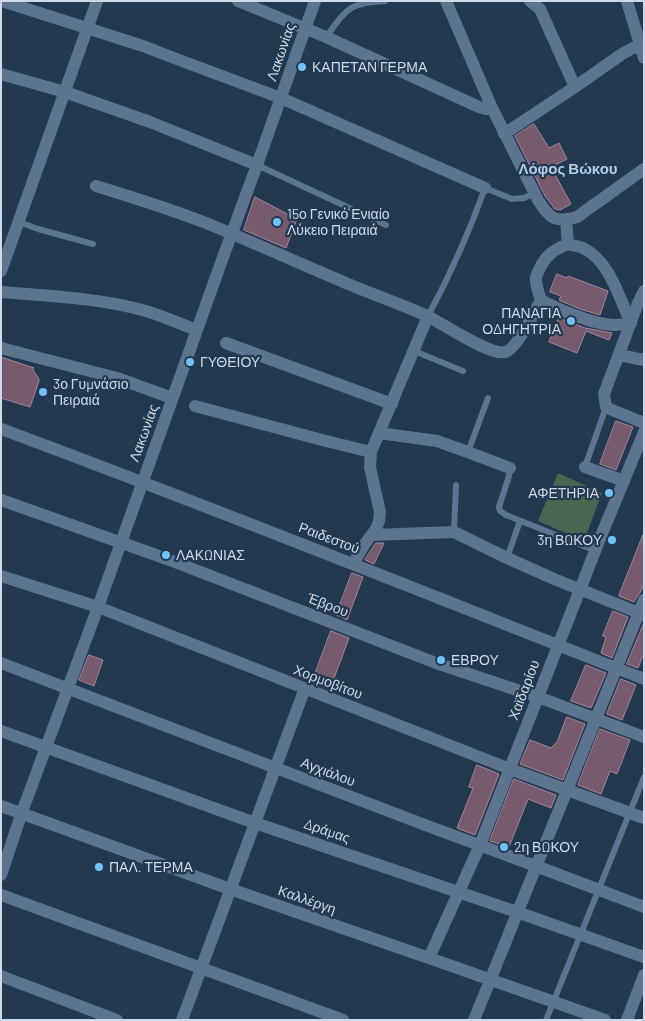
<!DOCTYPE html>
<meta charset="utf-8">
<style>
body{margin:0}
#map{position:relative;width:645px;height:1021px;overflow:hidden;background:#233950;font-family:Barlow,sans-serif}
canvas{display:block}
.frame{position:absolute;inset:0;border:2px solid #cddae9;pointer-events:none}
</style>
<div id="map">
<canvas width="645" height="1021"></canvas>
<div class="frame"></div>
</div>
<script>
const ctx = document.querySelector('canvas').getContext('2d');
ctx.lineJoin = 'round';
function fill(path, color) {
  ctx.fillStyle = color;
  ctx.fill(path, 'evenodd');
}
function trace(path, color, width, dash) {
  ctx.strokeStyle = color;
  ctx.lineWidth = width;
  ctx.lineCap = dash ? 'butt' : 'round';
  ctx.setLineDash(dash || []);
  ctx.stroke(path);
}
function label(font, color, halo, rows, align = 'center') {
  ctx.font = font + ' Barlow,sans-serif';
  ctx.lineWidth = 4.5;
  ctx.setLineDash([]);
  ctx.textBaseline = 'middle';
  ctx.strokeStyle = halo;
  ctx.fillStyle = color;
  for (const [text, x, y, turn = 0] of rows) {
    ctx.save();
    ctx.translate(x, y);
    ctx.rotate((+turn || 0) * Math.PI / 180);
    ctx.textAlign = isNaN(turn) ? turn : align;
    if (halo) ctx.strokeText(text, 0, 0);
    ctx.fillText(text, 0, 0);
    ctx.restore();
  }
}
const green = new Path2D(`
 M558,473l44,20 -18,48 -46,-20z`);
const building = new Path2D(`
 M534,124l15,24 10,-5 8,16 -16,8 20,37 -11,6 -5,-1 -10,-13 -30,-60z
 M255,197l42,22 -11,29 -42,-18z
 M557,274l10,4 1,-2 40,15 -8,24 -20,-6 -19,-8 -2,-1 2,-4 -11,-4z
 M559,318l26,10 27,5 -3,7 -23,-9 -9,22 -28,-11z
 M1,357l33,11 -1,2 6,9v2l-9,26 -29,-9z
 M616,421l17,6 -17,43 -16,-6z
 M643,535l1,49 -4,9 -3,4 -3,5 -15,-6z
 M376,543h8l-10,21 -9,-4z
 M352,573l11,4 -16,43 -11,-5z
 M613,611l15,6 -16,41 -11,-5 5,-16 -3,-1z
 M644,623v30l-6,15 -11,-4z
 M331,631l18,7 -19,51 -18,-7z
 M89,655l14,5 -9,26 -15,-6z
 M586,665l20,8 -15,35 -20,-7z
 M621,679l15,6 -14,35 -15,-6z
 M567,717l18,7 -22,56 -43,-16 10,-24 21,8 6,-6z
 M600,729l30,11 -13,34 -7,-3 -9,23 -23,-9z
 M477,765l22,9 -24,61 -18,-7 16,-40 -4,-1z
 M514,779l42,16 -5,13 -23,-9 -19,48 -19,-6z`);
const lane = new Path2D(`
 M326,37c21,-28 22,-34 59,-36
 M257,165l129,60
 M19,222l19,7 55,15
 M428,316c22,-41 41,-83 57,-128l27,11 12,-1 11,-5
 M414,351l49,20
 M468,452l20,-54
 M585,467l21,-60
 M510,468l-1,8 -10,31 1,4 6,4 90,36
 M454,532l2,-47
 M507,558l13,-37
 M546,1020l98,-243`);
const street = new Path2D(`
 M2,1l141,45 31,12 107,40 204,90
 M238,1l88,36 153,70 7,2 6,-1
 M446,1l46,107 46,92c12,19 17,23 39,17l67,-48
 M530,1l10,8 35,78
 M627,1l17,57
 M1,74l64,18 85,30 107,43
 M504,134l71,-47 47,-33 11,-6 11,-1
 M96,186c39,12 78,24 115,39 43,18 86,37 128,55 29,13 60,23 88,36 15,7 63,40 78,36 11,-2 30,-41 36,-52 -2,-7 -6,-15 -5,-23 1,-3 2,-5 3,-7 7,-15 14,-20 29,-26
 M566,220l2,24
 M568,244c5,2 11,2 15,4 27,13 36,50 48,75
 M1,271l96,-270
 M644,291l-6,12 -34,91 2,13 6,3 32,13
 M1,292c49,4 98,6 145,19 17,5 34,13 51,19
 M541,300c18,10 54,25 74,25 5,0 10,-1 16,-2
 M226,343l166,61
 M1,348l116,30 55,20
 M619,355l25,5
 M195,406l131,35 45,11
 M1,429c216,80 429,166 643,250
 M379,433l58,8 28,10 45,17
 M585,467l39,14
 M1,500l166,59 269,104 102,34 106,40
 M372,535l82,-3 53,26 47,21 90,36
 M353,564l11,-19 12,-16 3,-8 1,-9 -10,-45 1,-15 57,-136
 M1,576l97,31 412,162 134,49
 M1,663l432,165 103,38 108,41
 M1,731l254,92 262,89 127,45
 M1,806l229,83 199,69 176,62
 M1,875l21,-63 76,-205 124,-347 35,-95 58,-164
 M1,895l342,125
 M429,958l51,-113 119,-304 45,-109
 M1,976l116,44
 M182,1020l123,-332
 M474,1020l170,-420
 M627,1020l17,-45`);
const markers = [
 [302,67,5,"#72c1f5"],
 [277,222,5,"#72c1f5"],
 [571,321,5,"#72c1f5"],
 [190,362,5,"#72c1f5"],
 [43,392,5,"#72c1f5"],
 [609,493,5,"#72c1f5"],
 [612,540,5,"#72c1f5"],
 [166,555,5,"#72c1f5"],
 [441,660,5,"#72c1f5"],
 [504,847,5,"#72c1f5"],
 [99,867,5,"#72c1f5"]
];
const streetNames = [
 ["Λακωνίας",281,52,-71],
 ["Λακωνίας",144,433,-70],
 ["Ραιδεστού",329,538,21],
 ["Έβρου",328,605,21],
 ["Χορμοβίτου",328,682,21],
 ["Χαϊδαρίου",524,690,-69],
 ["Αγχιάλου",328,772,21],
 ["Δράμας",327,831,19],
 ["Καλλέργη",307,900,19]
];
const poiNames = [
 ["ΚΑΠΕΤΑΝ ΓΕΡΜΑ",312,67],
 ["15ο Γενικό Ενιαίο",287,214],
 ["Λύκειο Πειραιά",287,230],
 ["ΠΑΝΑΓΙΑ",561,313,"right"],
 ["ΟΔΗΓΗΤΡΙΑ",561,329,"right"],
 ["ΓΥΘΕΙΟΥ",200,362],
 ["3ο Γυμνάσιο",53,384],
 ["Πειραιά",53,400],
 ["ΑΦΕΤΗΡΙΑ",599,493,"right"],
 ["3η ΒΩΚΟΥ",602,540,"right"],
 ["ΛΑΚΩΝΙΑΣ",176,555],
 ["ΕΒΡΟΥ",451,660],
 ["2η ΒΩΚΟΥ",514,847],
 ["ΠΑΛ. ΤΕΡΜΑ",109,867]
];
const neighbourhoodNames = [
 ["Λόφος Βώκου",568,169]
];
fill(green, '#4a6650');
fill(building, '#77596d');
trace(building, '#a5859a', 1);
trace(lane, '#5d748f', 6);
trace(street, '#5d748f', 12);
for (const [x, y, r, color] of markers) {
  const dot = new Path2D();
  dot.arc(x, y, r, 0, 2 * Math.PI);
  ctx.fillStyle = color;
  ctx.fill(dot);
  trace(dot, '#233950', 2);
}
label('14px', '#cddae9', '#233950', streetNames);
label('14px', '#cddae9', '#233950', poiNames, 'left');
label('bold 15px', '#b2cce9', '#233950', neighbourhoodNames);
</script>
